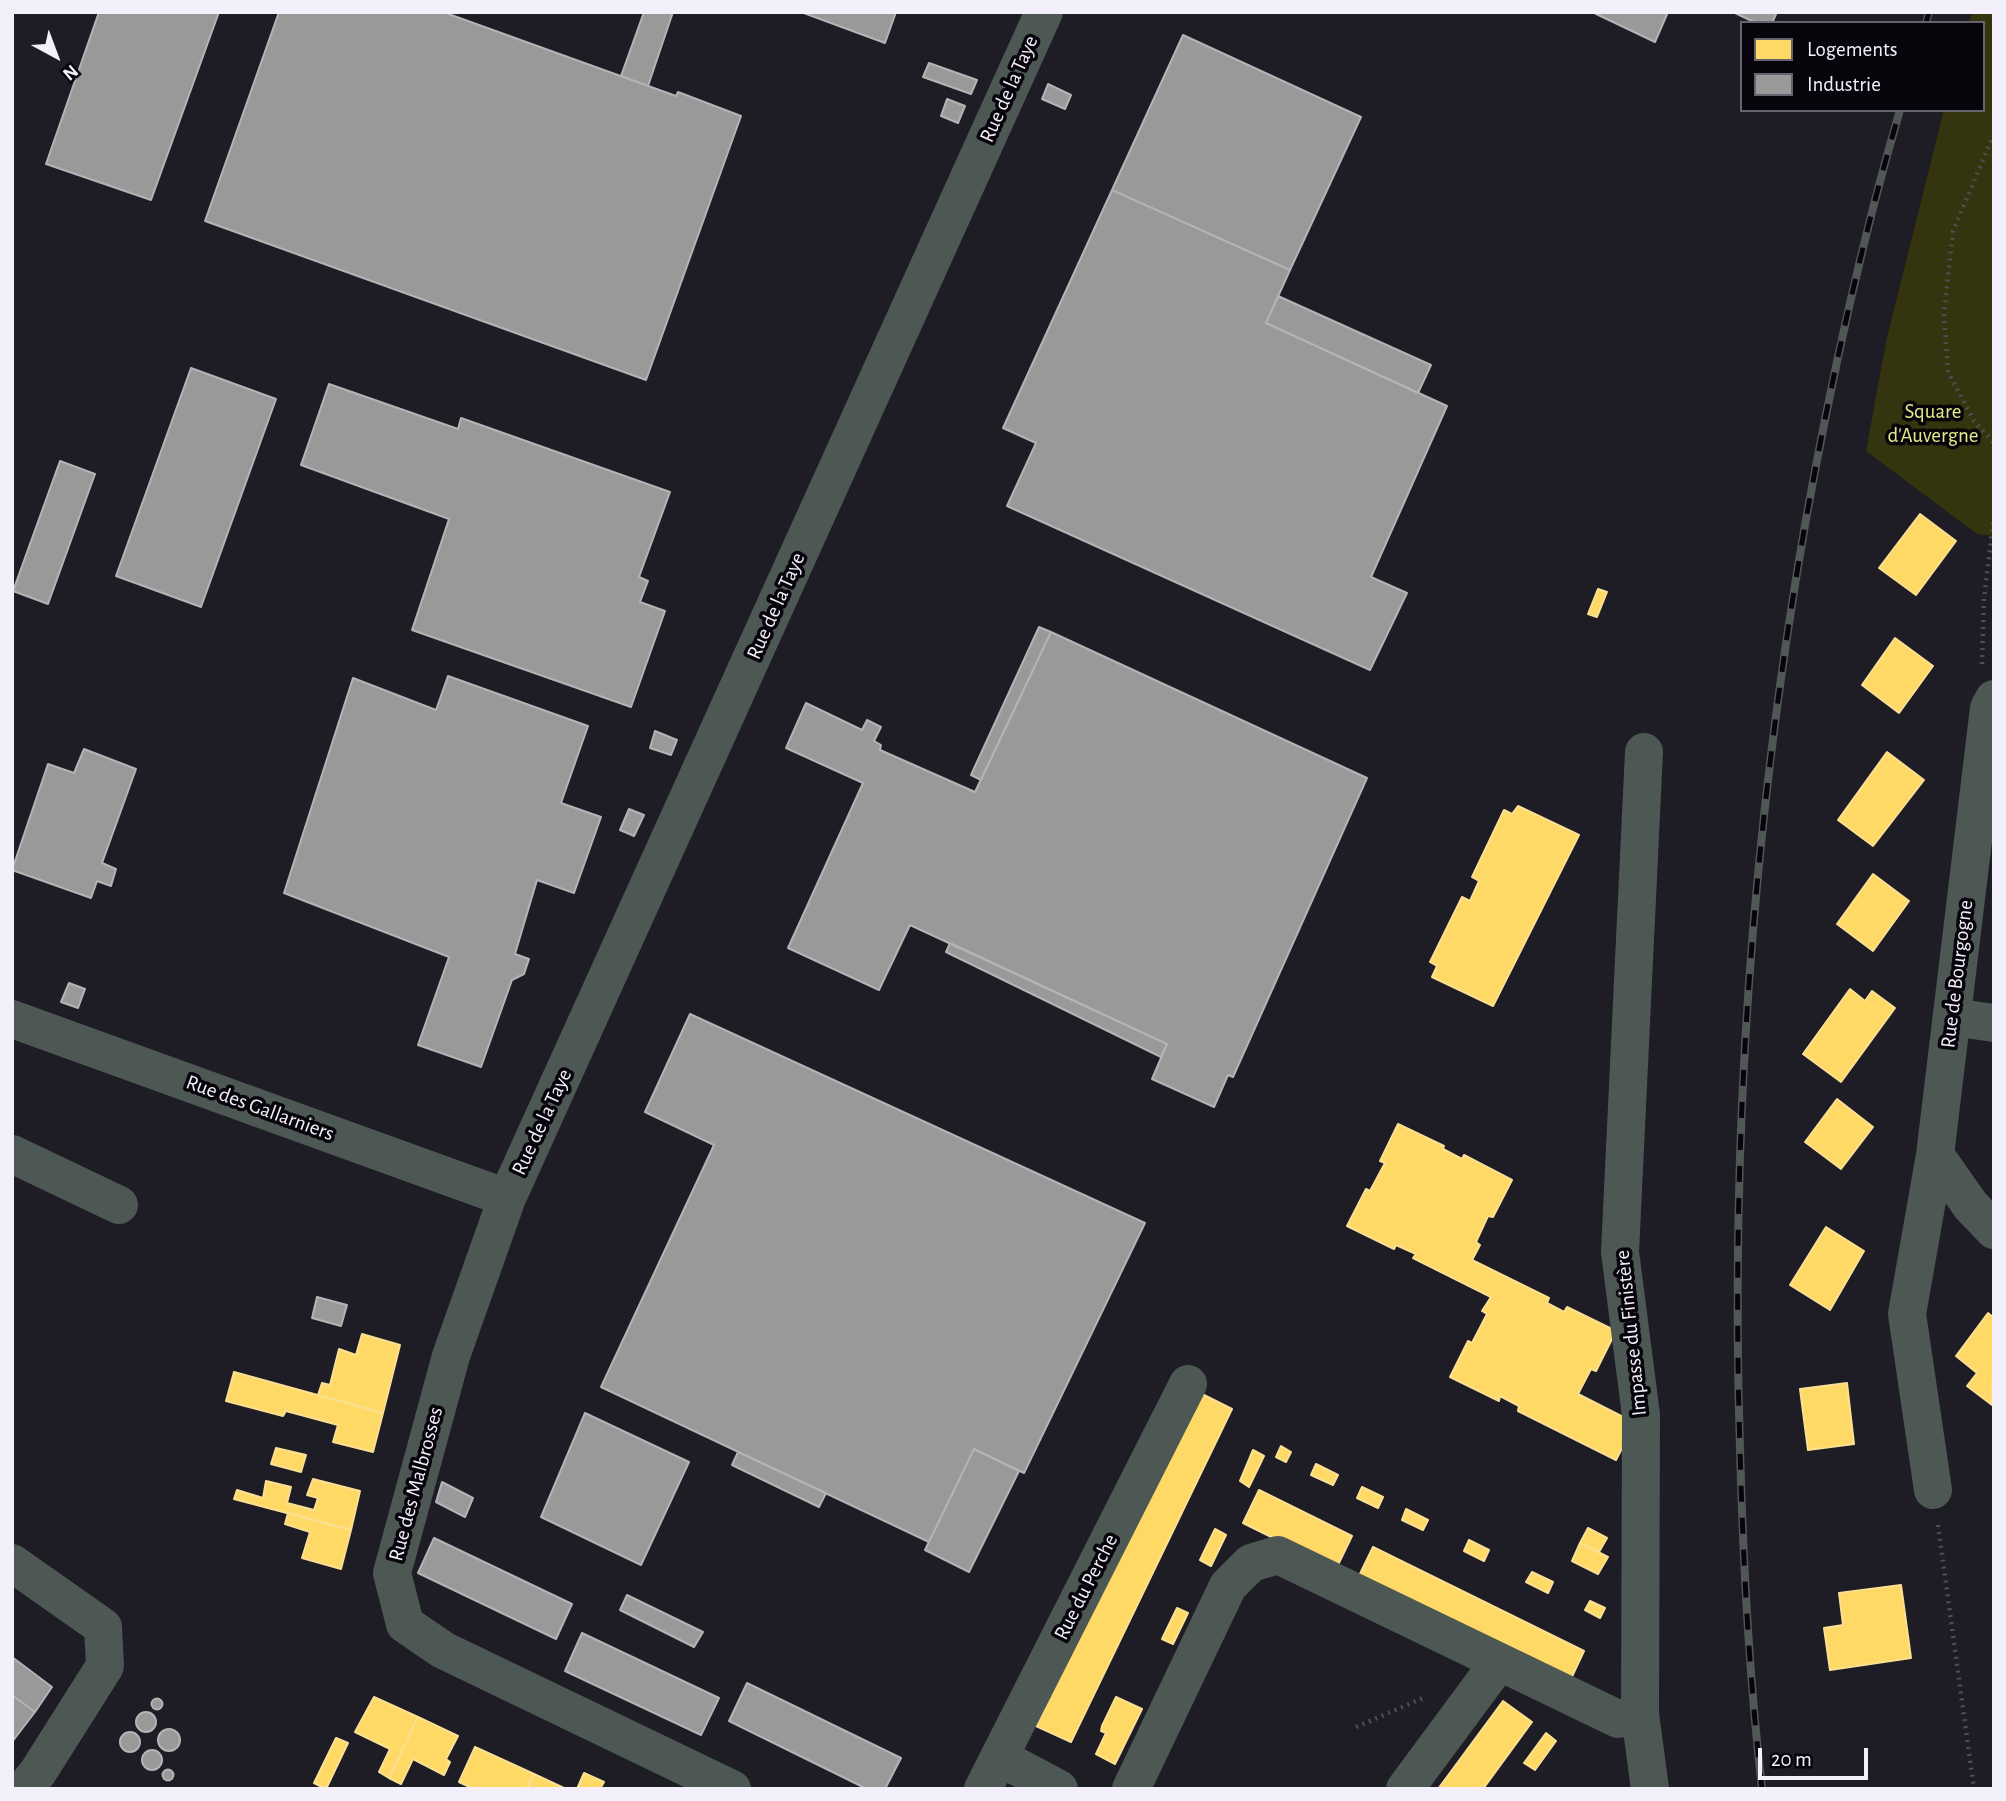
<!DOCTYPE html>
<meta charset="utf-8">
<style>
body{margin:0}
#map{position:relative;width:2006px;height:1801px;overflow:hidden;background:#1e1c24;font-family:"Alegreya Sans",sans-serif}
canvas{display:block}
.frame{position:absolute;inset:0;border:14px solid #f3f0fb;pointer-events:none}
.legend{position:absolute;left:1740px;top:21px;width:245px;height:91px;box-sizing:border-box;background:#07050b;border:2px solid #65636b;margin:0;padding:9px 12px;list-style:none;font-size:21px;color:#f3f0fb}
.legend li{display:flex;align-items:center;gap:14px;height:35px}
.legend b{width:35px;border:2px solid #65636b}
.north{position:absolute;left:21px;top:21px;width:70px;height:70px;-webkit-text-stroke:5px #07050b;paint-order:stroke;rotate:139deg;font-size:19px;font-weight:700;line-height:28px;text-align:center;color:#f3f0fb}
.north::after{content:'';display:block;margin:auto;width:24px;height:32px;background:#f3f0fb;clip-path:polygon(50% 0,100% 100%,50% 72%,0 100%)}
.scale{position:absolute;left:1758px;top:1748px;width:110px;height:32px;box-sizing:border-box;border:4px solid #f3f0fb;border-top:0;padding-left:9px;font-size:21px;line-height:24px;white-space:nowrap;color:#f3f0fb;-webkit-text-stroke:5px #07050b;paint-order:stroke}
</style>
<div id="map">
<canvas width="2006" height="1801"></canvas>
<div class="frame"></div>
<ul class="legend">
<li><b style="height:19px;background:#ffd966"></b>Logements</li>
<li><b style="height:19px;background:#999"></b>Industrie</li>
</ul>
<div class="north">N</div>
<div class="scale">20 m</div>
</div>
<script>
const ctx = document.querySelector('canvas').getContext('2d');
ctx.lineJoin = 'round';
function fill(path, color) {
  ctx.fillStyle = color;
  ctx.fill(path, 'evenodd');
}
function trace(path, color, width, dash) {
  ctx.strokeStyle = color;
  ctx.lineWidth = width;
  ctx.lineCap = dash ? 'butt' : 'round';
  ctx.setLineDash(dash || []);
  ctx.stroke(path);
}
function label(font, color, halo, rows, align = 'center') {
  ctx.font = font + ' "Alegreya Sans",sans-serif';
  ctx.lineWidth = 7;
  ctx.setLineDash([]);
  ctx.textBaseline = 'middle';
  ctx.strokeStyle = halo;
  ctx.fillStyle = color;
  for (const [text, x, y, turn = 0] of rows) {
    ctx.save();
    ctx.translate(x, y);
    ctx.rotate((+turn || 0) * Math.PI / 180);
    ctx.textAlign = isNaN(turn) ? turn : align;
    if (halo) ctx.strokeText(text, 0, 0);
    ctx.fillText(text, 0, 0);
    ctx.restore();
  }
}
const green = new Path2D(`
 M1972,12h22v524l-17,-2 -111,-83 21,-114 57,-227h39v-87h-14z`);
const homes = new Path2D(`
 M1920,514l36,27 -40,54 -37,-27z
 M1598,589l9,3 -10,25 -9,-3z
 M1895,638l38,28 -34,47 -37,-28z
 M1887,752l37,28 -51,66 -35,-26z
 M1518,806l61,29 -86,171 -61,-29 5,-11 -7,-4 32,-65 8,4 9,-20 -7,-4 32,-67 8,4z
 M1873,874l36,27 -36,50 -36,-27z
 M1850,989l15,12 7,-10 23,17 -54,74 -38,-28z
 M1837,1099l36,28 -32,42 -36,-27z
 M1398,1124l46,22 -1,3 19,10 2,-4 48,25 -19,37 -5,-1 -12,26 4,3 -8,15 77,38 -2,5 17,9 3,-5 49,24 -20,40 -5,-2 -13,25 57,29 -19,37 -98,-49 1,-5 -19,-10 -1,5 -49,-24 18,-36 4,2 15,-29 -5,-3 9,-14 -78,-39 3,-4 -20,-9 -2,4 -47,-23 19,-37 4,2 15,-28 -5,-2z
 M1826,1227l38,24 -34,59 -40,-25z
 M1988,1313l6,5 -2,87 -25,-19 10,-13 -21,-17z
 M362,1334l38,11 -17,68 -65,-18 4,-12 8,2 9,-36 17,6z
 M234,1372l149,41 -10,39 -40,-10 5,-17 -52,-14 -3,5 -57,-15z
 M1847,1383l7,61 -46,6 -8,-61z
 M1196,1391l36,18 -161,333 -35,-16z
 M1281,1446l10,6 -5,10 -10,-5z
 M276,1448l30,7 -5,17 -30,-8z
 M1253,1450l11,6 -15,31 -9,-6z
 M1316,1464l22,11 -5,10 -22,-10z
 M313,1479l47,12 -9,39 -117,-31 3,-9 26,8 3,-17 25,6 -4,16 27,7 4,-12 -11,-3z
 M1362,1487l21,10 -5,11 -21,-10z
 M1259,1490l93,46 -16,33 -93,-46z
 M1406,1509l22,11 -5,10 -21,-10z
 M288,1513l63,17 -10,39 -39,-11 8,-26 -25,-8z
 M1588,1528l19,10 -8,14 -19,-9z
 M1215,1529l11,6 -15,31 -11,-6z
 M1469,1540l20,10 -5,11 -20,-10z
 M1580,1543l28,14 -10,17 -26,-13z
 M1373,1547l211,104 -16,34 -211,-105z
 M1532,1572l21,10 -5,11 -22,-11z
 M1901,1585l10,73 -81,12 -6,-42 19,-3 -4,-32z
 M1590,1601l15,7 -5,10 -15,-8z
 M1177,1608l11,5 -15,31 -11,-5z
 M374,1697l44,20 -29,61 -10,-6 11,-23 -35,-17z
 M1116,1697l26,12 -27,55 -19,-10 10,-21 -5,-2 1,-5z
 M1503,1701l29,21 -49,67h-45z
 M418,1717l40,19 -12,23 4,3 -6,13 -31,-16 -12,25 -12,-6z
 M1546,1733l10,8 -21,29 -11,-7z
 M336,1738l12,5 -22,46 -12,-6z
 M475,1747l59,27 -7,15h-53l-15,-7z
 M584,1773l20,9 -4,7h-23z
 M534,1774l32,15h-39z`);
const industry = new Path2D(`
 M99,12h120l-68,188 -105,-36z
 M279,12h164l233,84 2,-4 63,24 -95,264 -441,-159z
 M644,12h29l-25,74 -27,-10z
 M801,12h95l-11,31z
 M1592,12h76l-13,30z
 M1733,12h44l-5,11h-16z
 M1183,35l178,82 -71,153 -178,-80z
 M929,63l48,17 -6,14 -48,-17z
 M1048,84l23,11 -6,14 -23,-10z
 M947,99l18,7 -7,17 -17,-7z
 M1112,190l178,80 -24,53 181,83 -76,171 36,16 -37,77 -363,-164 29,-63 -33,-15z
 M1278,296l153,69 -13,28 -152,-70z
 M191,368l85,31 -75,208 -85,-31z
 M329,384l129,45 3,-11 209,74 -31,85 9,4 -8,21 25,9 -34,96 -219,-77 37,-111 -148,-54z
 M60,461l35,13 -47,130 -35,-13z
 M1039,627l12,5 -70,148 -10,-5z
 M1051,632l316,146 -134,299 -5,-2 -14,32 -62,-28 15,-35 -257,-119 -31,65 -91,-42 75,-165 -77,-35 20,-45 56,27 5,-10 14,7 -7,14 7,4 -1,5 95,42z
 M448,676l140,50 -27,77 40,14 -27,76 -37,-13 -22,74 14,5 -5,15 -12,6 -31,87 -63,-22 31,-88 -165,-64 69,-215 83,32z
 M655,731l22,9 -6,15 -21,-7z
 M84,749l52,20 -34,94 14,6 -5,17 -14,-5 -6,17 -79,-28 36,-106 26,9z
 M629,809l15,6 -10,21 -14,-6z
 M950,943l217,101 -6,13 -215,-105z
 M69,983l16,6 -7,19 -17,-6z
 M690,1014l455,209 -121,250 -50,-24 -45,93 -328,-155 113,-242 -69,-33z
 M317,1297l30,8 -6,21 -29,-8z
 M585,1413l104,49 -48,103 -100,-48z
 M974,1449l45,22 -50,101 -44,-22z
 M738,1452l88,41 -7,14 -87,-42z
 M442,1482l31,16 -8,19 -29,-15z
 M434,1538l138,66 -16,35 -138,-66z
 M627,1595l76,37 -9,15 -74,-37z
 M582,1633l137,65 -18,37 -136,-64z
 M12,1657l40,30 -17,25 -23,-17z
 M747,1683l154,75 -16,31h-18l-138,-68z
 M12,1695l23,17 -23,30z
 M151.5 1704a5.5 5.5 0 1 1 11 0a5.5 5.5 0 1 1-11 0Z
 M136 1722a10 10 0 1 1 20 0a10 10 0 1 1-20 0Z
 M158 1740a11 11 0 1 1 22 0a11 11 0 1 1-22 0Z
 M120 1742a10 10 0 1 1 20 0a10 10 0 1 1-20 0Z
 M142 1760a10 10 0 1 1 20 0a10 10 0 1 1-20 0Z
 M162.5 1775a5.5 5.5 0 1 1 11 0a5.5 5.5 0 1 1-11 0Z`);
const path = new Path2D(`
 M1994,134l-41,97 -9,83 4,58 26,49 20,22
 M1982,664l2,-65 10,-84
 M1938,1525l36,264
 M1356,1727l67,-29`);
const minor = new Path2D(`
 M1994,699l-5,9 -54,447 36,51 23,24
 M1644,752l-24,500 21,163 -1,299 10,75
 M1952,1017l42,6
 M12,1019l495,179
 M12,1154l107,51
 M1933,1490l-26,-176 28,-159
 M12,1563l91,64 2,39 -67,106 -14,17
 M999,1757l60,32
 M732,1789l-289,-139 -38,-26 -13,-51 59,-217 56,-158 537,-1186
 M983,1789l205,-405
 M1131,1789l97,-203 23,-23 27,-8 340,164 22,-5
 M1405,1789l94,-127`);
const rail = new Path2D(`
 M1926,23l3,-11
 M1762,1789c-13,-113 -19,-227 -22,-340 -10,-310 12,-619 65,-924 25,-139 55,-279 95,-415`);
const streetNames = [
 ["Rue de la Taye",1009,89,-66],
 ["Rue de la Taye",776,606,-66],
 ["Rue de Bourgogne",1957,974,-83],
 ["Rue des Gallarniers",260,1108,20],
 ["Rue de la Taye",542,1122,-65],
 ["Impasse du Finistère",1631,1333,-96],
 ["Rue des Malbrosses",416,1484,-75],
 ["Rue du Perche",1086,1587,-63]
];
const parkNames = [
 ["Square",1933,412],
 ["d'Auvergne",1933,436]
];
fill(green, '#34340e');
fill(homes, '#ffd966');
trace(homes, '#fbe093', 2);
fill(industry, '#999');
trace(industry, '#b4b3b6', 2);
trace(path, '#49524f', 4.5, [2, 5]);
trace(minor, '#4d5854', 38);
trace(rail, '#505756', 8);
trace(rail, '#07050b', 5, [16]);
label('21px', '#f3f0fb', '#07050b', streetNames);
label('21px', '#e4e989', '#07050b', parkNames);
</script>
